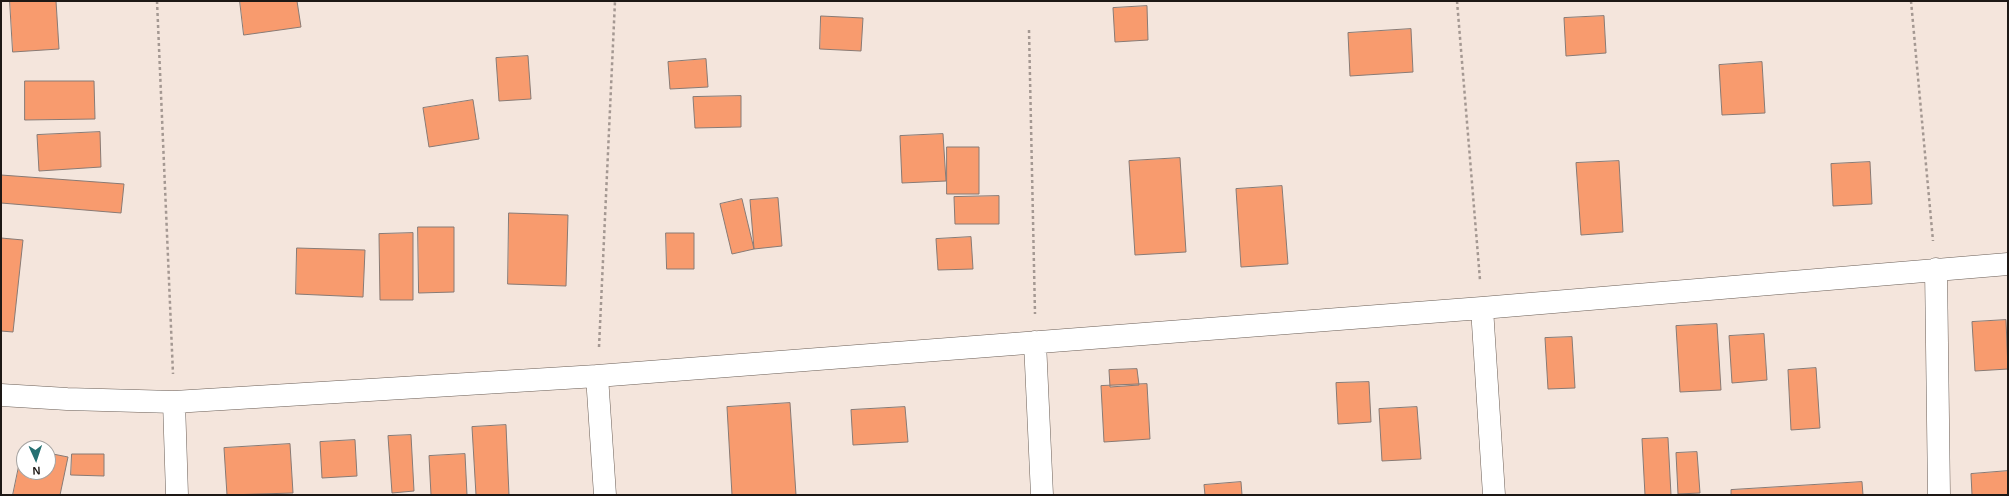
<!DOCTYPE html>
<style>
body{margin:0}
#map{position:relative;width:2009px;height:496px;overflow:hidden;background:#f4e5dc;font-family:Arial,sans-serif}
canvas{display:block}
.frame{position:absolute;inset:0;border:2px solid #1d1815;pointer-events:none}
.north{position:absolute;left:16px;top:440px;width:40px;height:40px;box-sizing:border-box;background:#fff;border:1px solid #a5a3a1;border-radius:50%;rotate:177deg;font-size:11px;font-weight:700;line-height:16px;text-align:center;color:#1d1815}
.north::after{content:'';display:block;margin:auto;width:14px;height:18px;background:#257072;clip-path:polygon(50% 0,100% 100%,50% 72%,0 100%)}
</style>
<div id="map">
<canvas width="2009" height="496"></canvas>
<div class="frame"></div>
<div class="north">N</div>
</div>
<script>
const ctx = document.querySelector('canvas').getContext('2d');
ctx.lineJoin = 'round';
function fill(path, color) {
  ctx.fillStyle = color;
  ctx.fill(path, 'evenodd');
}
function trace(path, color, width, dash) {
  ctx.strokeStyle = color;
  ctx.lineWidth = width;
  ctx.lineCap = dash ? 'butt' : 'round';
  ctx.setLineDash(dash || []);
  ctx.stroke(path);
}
const building = new Path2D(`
 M10,1h46l3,48 -46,3z
 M240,1h57l4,26 -57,8z
 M1147,6l1,34 -33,2 -2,-34z
 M821,16l42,2 -2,33 -41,-2z
 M1604,16l2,37 -40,3 -2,-38z
 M1411,29l2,43 -63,4 -2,-43z
 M528,56l3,43 -32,2 -3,-43z
 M706,59l2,28 -38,2 -2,-27z
 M1762,62l3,51 -43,2 -3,-50z
 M25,81h69l1,38 -70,1z
 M741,96v31l-46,1 -2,-31z
 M473,100l6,39 -50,8 -6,-39z
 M100,132l1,35 -62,4 -2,-36z
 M943,134l3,47 -44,2 -2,-47z
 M947,147h32v47h-32z
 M1180,158l6,94 -51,3 -6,-94z
 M1619,161l4,71 -42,3 -5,-72z
 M1870,162l2,42 -39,2 -2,-42z
 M1,175l123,9 -3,29 -120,-10z
 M1282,186l6,78 -47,3 -5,-78z
 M999,196v28h-44l-1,-27z
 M778,198l4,48 -28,3 -4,-49z
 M742,199l12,50 -22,5 -12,-50z
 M509,213l59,2 -2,71 -58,-2z
 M418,227h36v65l-35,1z
 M413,233v67h-33l-1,-66z
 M666,233h28v36h-27z
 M971,237l2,32 -35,1 -2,-31z
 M1,238l22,2 -10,92 -12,-1z
 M297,248l68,2 -2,47 -67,-3z
 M2006,320l2,49 -33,2 -3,-49z
 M1717,324l4,66 -41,2 -4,-66z
 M1764,334l3,46 -35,3 -3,-47z
 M1572,337l3,51 -27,1 -3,-51z
 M1816,368l4,60 -29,2 -3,-60z
 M1137,369l2,16 -29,2 -1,-17z
 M1369,382l2,40 -33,2 -2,-41z
 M1147,384l3,55 -46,3 -3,-56z
 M790,403l6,92h-64l-5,-88z
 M905,407l3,35 -55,3 -2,-35z
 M1417,407l4,52 -39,2 -3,-52z
 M506,425l3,70h-33l-4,-68z
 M411,435l3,56 -22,2 -4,-57z
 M1668,438l3,57h-26l-3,-56z
 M355,440l2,36 -35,2 -2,-36z
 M290,444l3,49 -66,2 -3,-47z
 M23,447l3,1h-2v24h24v-19l20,4 -8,38h-47z
 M1697,452l3,41 -22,1 -2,-41z
 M72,454h32v22l-33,-1z
 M465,454l2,41h-36l-2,-39z
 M2008,471v24h-36l-1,-21z
 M1241,482l1,13h-37l-1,-10z
 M1862,482l1,13h-132v-5z`);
const path = new Path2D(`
 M157,1l16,373
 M1457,1l23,279
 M1911,1l22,240
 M1029,30l6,284
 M599,347l16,-346`);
const street = new Path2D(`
 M1936,269l3,226
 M1482,308l12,187
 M1035,342l7,153
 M597,376l8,119
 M1,395l66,4 107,3 423,-26 885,-68 526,-44
 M174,402l3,93`);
fill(building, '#f89b6e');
trace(building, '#887a74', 1);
trace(street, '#6a5e56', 23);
trace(path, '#a49892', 2.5, [3, 3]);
trace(street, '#fff', 22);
</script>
